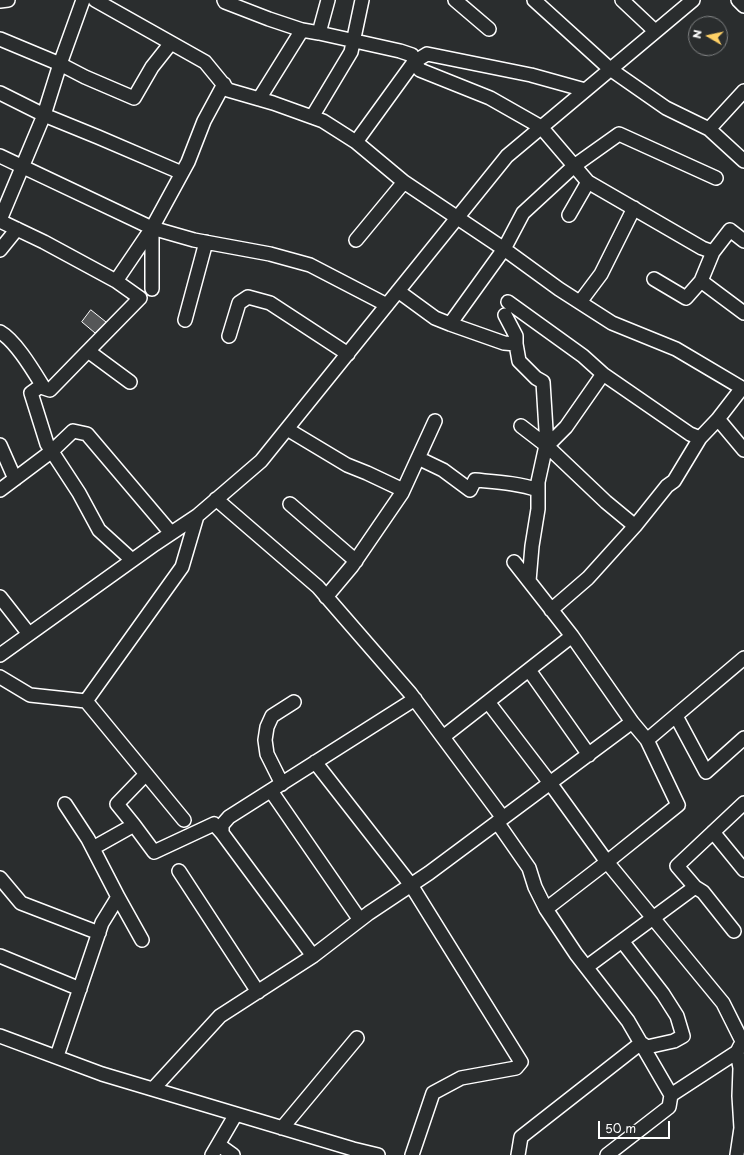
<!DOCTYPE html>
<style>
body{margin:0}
#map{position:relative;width:744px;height:1155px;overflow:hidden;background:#2a2d2e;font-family:"Playpen Sans",sans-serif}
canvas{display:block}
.north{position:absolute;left:688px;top:16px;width:40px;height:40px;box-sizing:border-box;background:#2a2d2e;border:1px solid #7f8182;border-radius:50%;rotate:279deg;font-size:11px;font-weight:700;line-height:16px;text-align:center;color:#fff}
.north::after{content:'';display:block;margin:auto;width:14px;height:18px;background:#ffd166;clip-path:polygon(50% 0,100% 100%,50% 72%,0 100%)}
.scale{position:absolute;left:598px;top:1121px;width:72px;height:18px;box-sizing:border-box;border:2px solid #fff;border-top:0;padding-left:5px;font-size:12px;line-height:14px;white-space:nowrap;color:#fff;-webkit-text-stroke:3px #2a2d2e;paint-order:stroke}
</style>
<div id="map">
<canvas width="744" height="1155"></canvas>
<div class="north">N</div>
<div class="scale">50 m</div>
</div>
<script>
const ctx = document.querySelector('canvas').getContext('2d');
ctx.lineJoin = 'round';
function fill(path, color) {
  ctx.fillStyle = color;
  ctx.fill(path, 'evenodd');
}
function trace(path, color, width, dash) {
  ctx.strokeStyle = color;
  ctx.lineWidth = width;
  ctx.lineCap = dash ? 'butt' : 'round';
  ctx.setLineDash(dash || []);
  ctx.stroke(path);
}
const building = new Path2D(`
 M91,310l15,12 -11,11 -13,-11z`);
const minor = new Path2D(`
 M95,0l110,62 23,28 45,13 50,18 33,21 48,40 100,67 55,40 53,34 64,26 66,39 -24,31 26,31
 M224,0l1,2 44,17 33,11
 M455,0l34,29
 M534,0l76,69 56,39 43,21 35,32
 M622,0l33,31
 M738,0l6,6
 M0,1l8,-1
 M319,33l81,18 12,4 2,7 6,8 70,28 51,29 47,55 114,66 11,4
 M0,39l60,25 25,13 49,21 18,-31 19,-24
 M0,93l44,22 54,22 84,36
 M259,99l43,-69 17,3 9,-33
 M312,117l39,-65 11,-52
 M709,129l35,-38
 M356,142l58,-80 13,-8 104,21 54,15
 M0,156l152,72 42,12 76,14 40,11 77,40
 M569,215l19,-33
 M0,220l44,-105 16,-51 23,-64
 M0,221l44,21 72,39 36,-53 36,-66 16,-41 20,-37
 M152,228v61
 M356,240l48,-58
 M0,250l17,-21
 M654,279l32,19 15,-17 12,-29 17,-22 14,11
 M116,281l24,17 -52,53 42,31
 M701,281l43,32
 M398,291l37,27 15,6 54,19 12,1
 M508,302l75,54 20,18 87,60 10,4
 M580,302l21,-28 33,-66
 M505,315l11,21v8l3,17 17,17 7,4 4,64
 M185,320l21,-78
 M450,324l54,-75 19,-36 51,-47 45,-32 97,44
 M0,332c16,9 34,40 44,56l6,2 38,-39
 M229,336l10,-33 9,-6 22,6 78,51
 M42,385l-11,8 16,51 32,49 20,37 33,30
 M521,426l26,20 59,56 29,24
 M287,429l60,36 20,8 36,17
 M0,445l15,34
 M418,458l25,12 27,20 5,-10c21,2 43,3 63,10
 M0,490l52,-39 21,-20 14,3 84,99
 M216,499l102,88 92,106 93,125
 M290,504l66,57
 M514,562l58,74 60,86
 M529,581l3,-35 6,-37v-27l7,-32 2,-4 19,-19 37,-53
 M0,597l29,37
 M326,597l26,-31 50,-73 33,-72
 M551,610l37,-32 47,-52 32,-40 7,-5 26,-43 18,-19
 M0,655l155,-111 42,-28 64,-55 246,-305 186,-156
 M529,670l60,85
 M0,677l30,18 56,6 98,119
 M86,701l96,-134 15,-51
 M488,702l62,81 57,79 46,56 42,-31 -18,-21 67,-63
 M676,716l30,56 38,-34
 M443,737l129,-101
 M315,762l96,123 110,177 -5,6 -55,10 -28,15 -21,62
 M282,784l-15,-30 -2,-14 2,-13 5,-11 22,-14
 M271,791l89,129
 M497,822l32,46 6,19 11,22 30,45 52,67 43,74 -2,12 -62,48
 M134,825l-17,-21 29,-30
 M713,832l31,38
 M93,848l41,-23 20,27 60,-28 8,9
 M179,871l79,121
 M0,878l21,25 78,30
 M695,887l8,5 31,39
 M118,897l24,43
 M546,909l61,-47 71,-57 -31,-65
 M0,956l80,33
 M313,956l-91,-123v-8l7,-8 186,-118
 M592,963l61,-45 70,85 19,38
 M0,1036l102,38 251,75 25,6
 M57,1056l45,-133 16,-26 -30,-58 -23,-35
 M153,1089l67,-73 93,-60 56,-43 60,-40 203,-151 15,18 97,-82
 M671,1095l66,-43 3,-6
 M282,1128l75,-90
 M219,1145l14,10
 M212,1155l24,-41
 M518,1155l3,-18 120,-94 6,4 27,-6 9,-5 -6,-20 -14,-22 -41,-53
 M737,1155l4,-27 -2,-32 1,-28 -3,-16`);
fill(building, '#555758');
trace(building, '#fff', 1);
trace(minor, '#fff', 16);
trace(minor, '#2a2d2e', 13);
</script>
